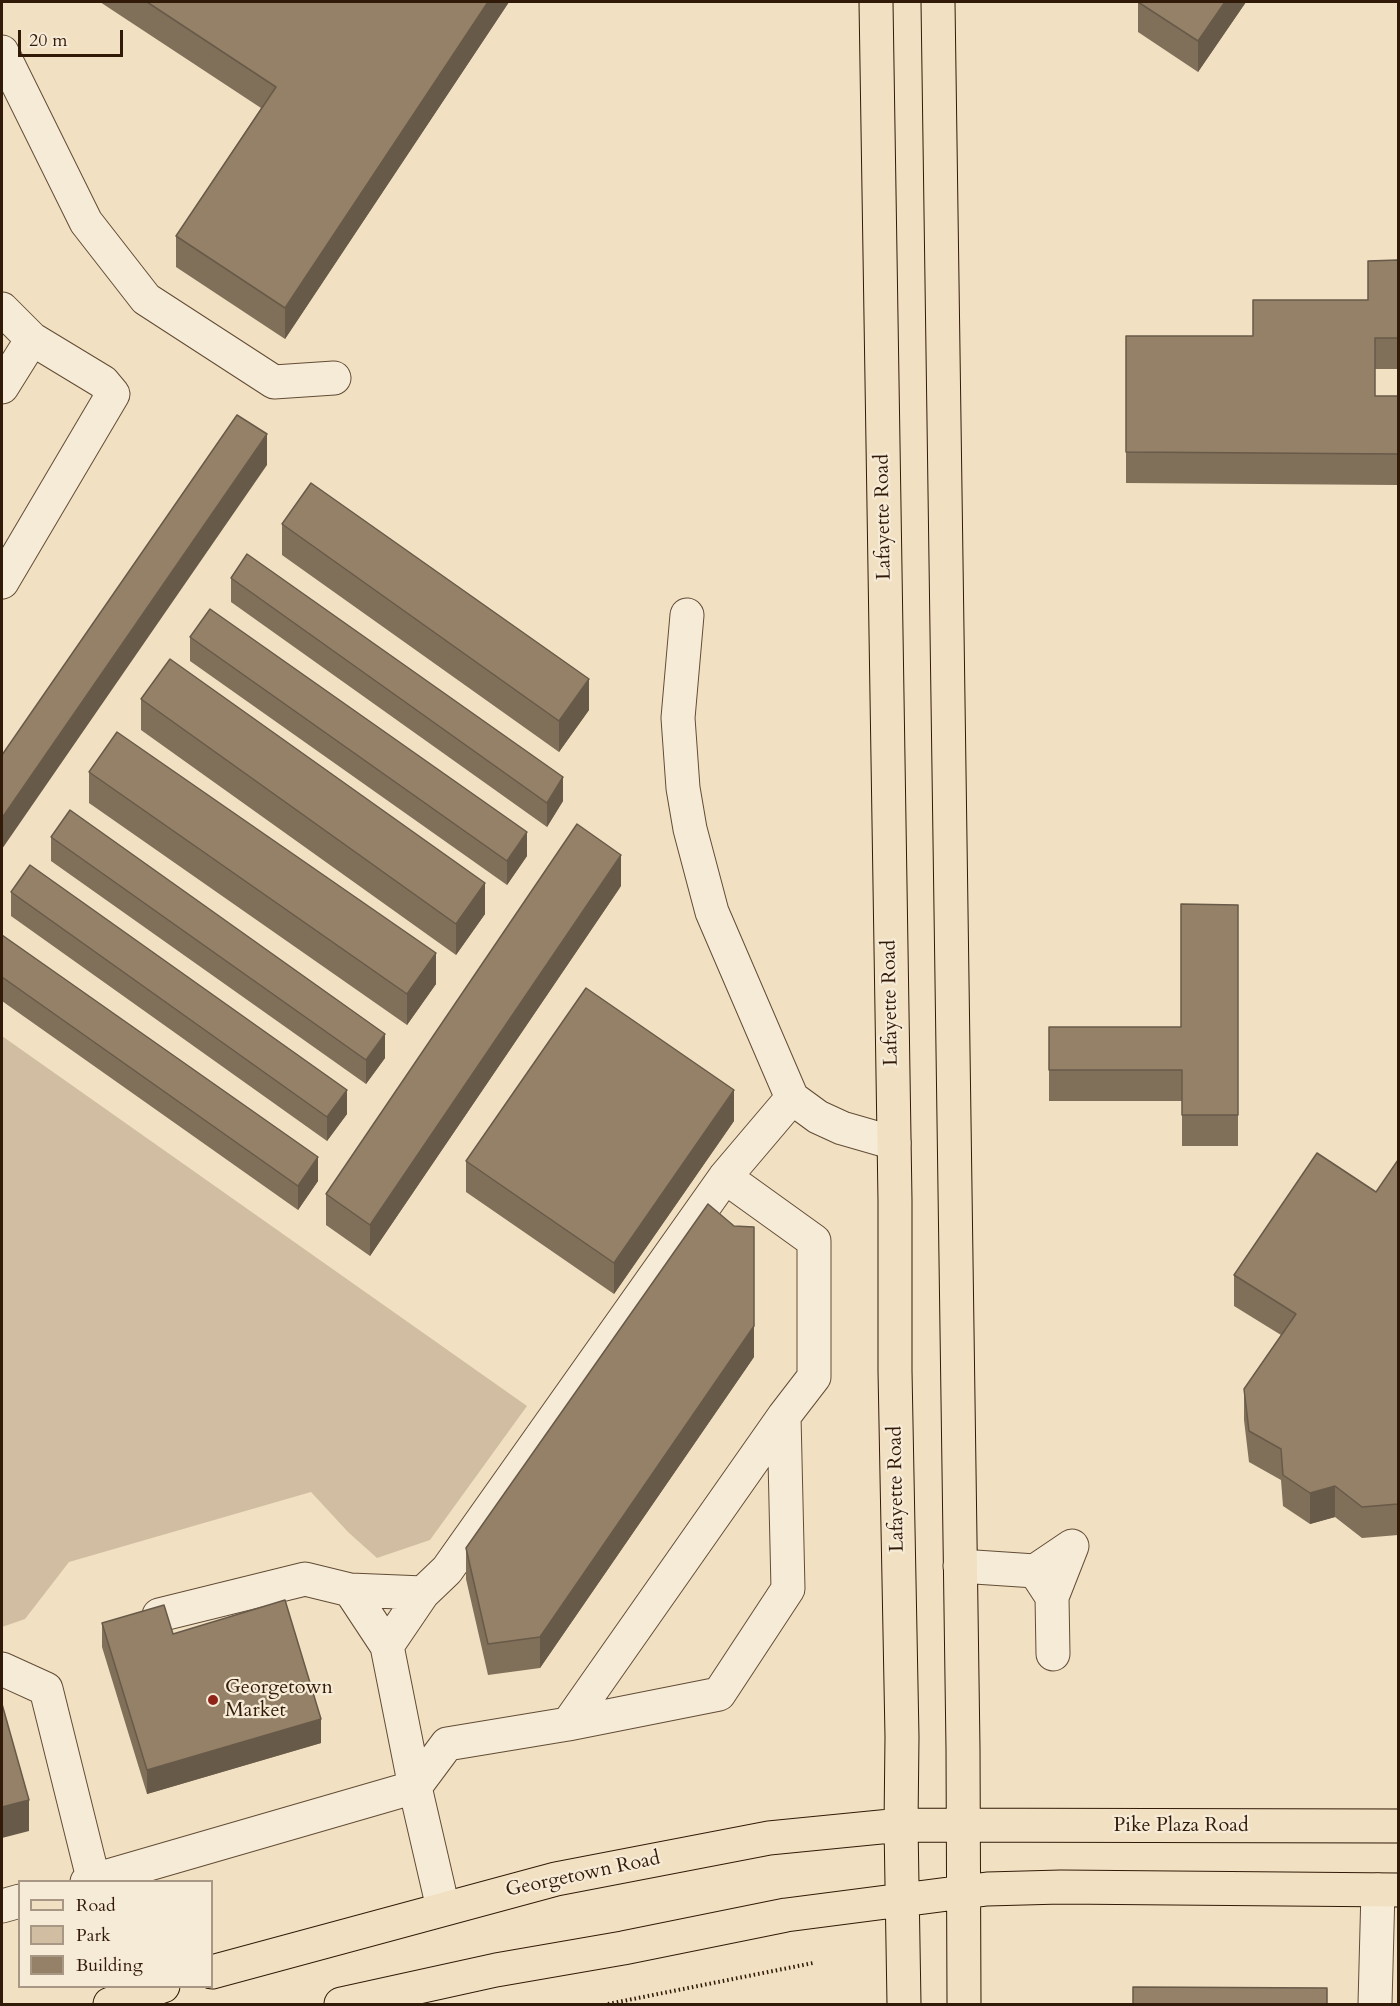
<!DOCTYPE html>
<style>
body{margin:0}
#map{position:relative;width:1400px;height:2006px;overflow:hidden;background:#f1e0c1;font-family:Cardo,serif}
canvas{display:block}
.frame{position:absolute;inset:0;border:3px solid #321a08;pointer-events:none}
.legend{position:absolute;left:18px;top:1880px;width:195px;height:108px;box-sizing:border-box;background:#f6ebd7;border:2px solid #a89784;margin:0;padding:8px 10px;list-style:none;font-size:18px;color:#321a08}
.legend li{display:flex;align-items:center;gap:12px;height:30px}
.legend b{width:30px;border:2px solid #a89784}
.scale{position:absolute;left:18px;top:30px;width:105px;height:27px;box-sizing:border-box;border:3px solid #321a08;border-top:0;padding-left:8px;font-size:18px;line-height:21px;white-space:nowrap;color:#321a08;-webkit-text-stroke:4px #f6ebd7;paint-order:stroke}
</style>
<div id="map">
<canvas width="1400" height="2006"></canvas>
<div class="frame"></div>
<ul class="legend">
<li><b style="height:8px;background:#f1e0c1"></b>Road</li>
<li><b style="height:16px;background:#d1bea2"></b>Park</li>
<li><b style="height:16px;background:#958168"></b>Building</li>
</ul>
<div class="scale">20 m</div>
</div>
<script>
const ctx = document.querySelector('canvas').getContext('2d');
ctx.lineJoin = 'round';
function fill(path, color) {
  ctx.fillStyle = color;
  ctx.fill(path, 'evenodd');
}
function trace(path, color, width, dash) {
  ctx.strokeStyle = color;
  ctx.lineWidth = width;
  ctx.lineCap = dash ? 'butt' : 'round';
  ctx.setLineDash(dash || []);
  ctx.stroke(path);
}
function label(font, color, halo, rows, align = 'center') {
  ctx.font = font + ' Cardo,serif';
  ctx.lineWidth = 4.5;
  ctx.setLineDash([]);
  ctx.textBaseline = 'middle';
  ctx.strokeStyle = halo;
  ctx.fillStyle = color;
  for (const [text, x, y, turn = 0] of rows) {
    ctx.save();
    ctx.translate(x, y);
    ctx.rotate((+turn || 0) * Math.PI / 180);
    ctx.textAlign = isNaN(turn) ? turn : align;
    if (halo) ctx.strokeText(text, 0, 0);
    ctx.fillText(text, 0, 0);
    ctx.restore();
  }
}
const green = new Path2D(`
 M2,1036l525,370 -97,134 -53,18 -29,-26 -37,-40 -242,70 -44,57 -23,8z`);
const path = new Path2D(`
 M608,2004l205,-41`);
const minor = new Path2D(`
 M2,52l84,170 60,77 128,83 60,-4
 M2,309l30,30 71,43 10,12 -111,188
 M2,387l30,-48
 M687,615l-9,103 5,70 7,41 22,83 80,186 26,19 24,11 52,15
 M960,1566l75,5
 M350,1590l37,56
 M423,1593l-36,53 28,141 28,121
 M1052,1597l20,-51 -37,25 17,26 1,57
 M159,1615l146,-36 45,11 73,3 24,-23 278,-393
 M2,1669l44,20 48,193
 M568,1724l216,-308
 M87,1882l328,-95 32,-43 121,-20 151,-30 69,-105 -4,-173 30,-39v-136l-89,-64 67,-79
 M2,1906l18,-5
 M1375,2004l3,-114`);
const major = new Path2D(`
 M876,2l19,1198v171l7,366 -1,88 3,179
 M938,2l25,1746 1,256
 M212,1972l344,-93 213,-41 132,-13 497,1
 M110,2004l53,-18
 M341,2004l155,-34 127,-22 163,-33 201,-26 74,-2 337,3`);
const wall = new Path2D(`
 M100,2h409l-224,337 -109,-72v-31l85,-128z
 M1138,2h108l-48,70 -60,-40z
 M1398,260v109h-23v27h23v89l-272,-2v-147h127l115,-36z
 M282,524l307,186 -30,42 -277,-197z
 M231,578l332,223 -16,26 -316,-225z
 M190,637l337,219 -20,29 -317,-224z
 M141,699l344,215 -29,41 -315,-225z
 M89,772l347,212 -29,41 -318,-222z
 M51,837l334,221 -19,26 -315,-223z
 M621,886l-251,370 -44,-31v-31z
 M11,892l336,222 -20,27 -316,-225z
 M1238,905v241h-56v-45h-133v-74h132z
 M2,935l316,246 -20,29 -296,-209z
 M734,1121l-120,173 -148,-102v-31z
 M1398,1160v375l-36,3 -27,-21 -25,7 -27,-18 -2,-26 -32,-18 -5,-42v-31l37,-54 -47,-29v-31l142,-83z
 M754,1357l-214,311 -52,7 -22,-96v-31z
 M102,1623l71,11 148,109 -174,51 -45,-147z`);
const shadedWall = new Path2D(`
 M488,2h21l-224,337v-31z
 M1225,2h21l-48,70v-31z
 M267,434v31l-265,384v-31z
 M589,679v31l-30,42v-31z
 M563,777v24l-16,26v-24z
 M527,832v24l-20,29v-24z
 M621,855v31l-251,370v-31z
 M485,883v31l-29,41v-31z
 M436,953v31l-29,41v-31z
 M385,1034v24l-19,26v-24z
 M347,1090v24l-20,27v-24z
 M734,1090v31l-120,173v-31z
 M318,1157v24l-20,29v-24z
 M754,1227v130l-214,311v-31z
 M1335,1486v31l-25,7v-31z
 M321,1719v24l-174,51v-24z
 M29,1800v31l-27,7v-31z`);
const building = new Path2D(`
 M147,2h341l-203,306 -109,-72 100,-149z
 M1138,2h87l-27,39z
 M1398,260v78h-23v58h23v58l-272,-2v-116h127v-36h115v-39z
 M237,415l30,19 -265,384v-63z
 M311,483l278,196 -30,42 -277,-197z
 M247,554l316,223 -16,26 -316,-225z
 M210,609l317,223 -20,29 -317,-224z
 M170,659l315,224 -29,41 -315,-225z
 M117,732l319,221 -29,41 -318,-222z
 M70,810l315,224 -19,26 -315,-223z
 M577,824l44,31 -251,370 -44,-31z
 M30,865l317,225 -20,27 -316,-225z
 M1181,904l57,1v210h-56v-45h-133v-43h132z
 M2,935l316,222 -20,29 -296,-209z
 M586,988l148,102 -120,173 -148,-102z
 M1317,1153l59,39 22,-32v344l-36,3 -27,-21 -25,7 -27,-18 -2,-26 -32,-18 -5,-42 52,-75 -62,-39z
 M708,1204l26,22 20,1v99l-214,311 -52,7 -22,-96z
 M285,1600l36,119 -174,51 -45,-147 62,-18 9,29z
 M2,1704l27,96 -27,7z
 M1133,1987l194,1v16h-194z`);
const markers = [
 [213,1700,6,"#8f2418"]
];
const streetNames = [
 ["Lafayette Road",884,517,-91],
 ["Lafayette Road",891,1003,-91],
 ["Lafayette Road",897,1489,-91],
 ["Pike Plaza Road",1181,1826],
 ["Georgetown Road",583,1875,-12]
];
const poiNames = [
 ["Georgetown",225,1688],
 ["Market",225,1711]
];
fill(green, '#d1bea2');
trace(minor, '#624c36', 35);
trace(major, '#321a08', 35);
trace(path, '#321a08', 4, [1.5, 3]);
trace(minor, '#f6ebd7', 33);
trace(major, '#f1e0c1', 33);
fill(wall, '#806f59');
fill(shadedWall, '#685a49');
fill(building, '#958168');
trace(building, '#685a49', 1.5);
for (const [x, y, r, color] of markers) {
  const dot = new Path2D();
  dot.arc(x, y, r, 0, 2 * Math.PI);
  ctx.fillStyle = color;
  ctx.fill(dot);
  trace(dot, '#f6ebd7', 2);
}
label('20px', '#321a08', '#f6ebd7', streetNames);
label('20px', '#321a08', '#f6ebd7', poiNames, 'left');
</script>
